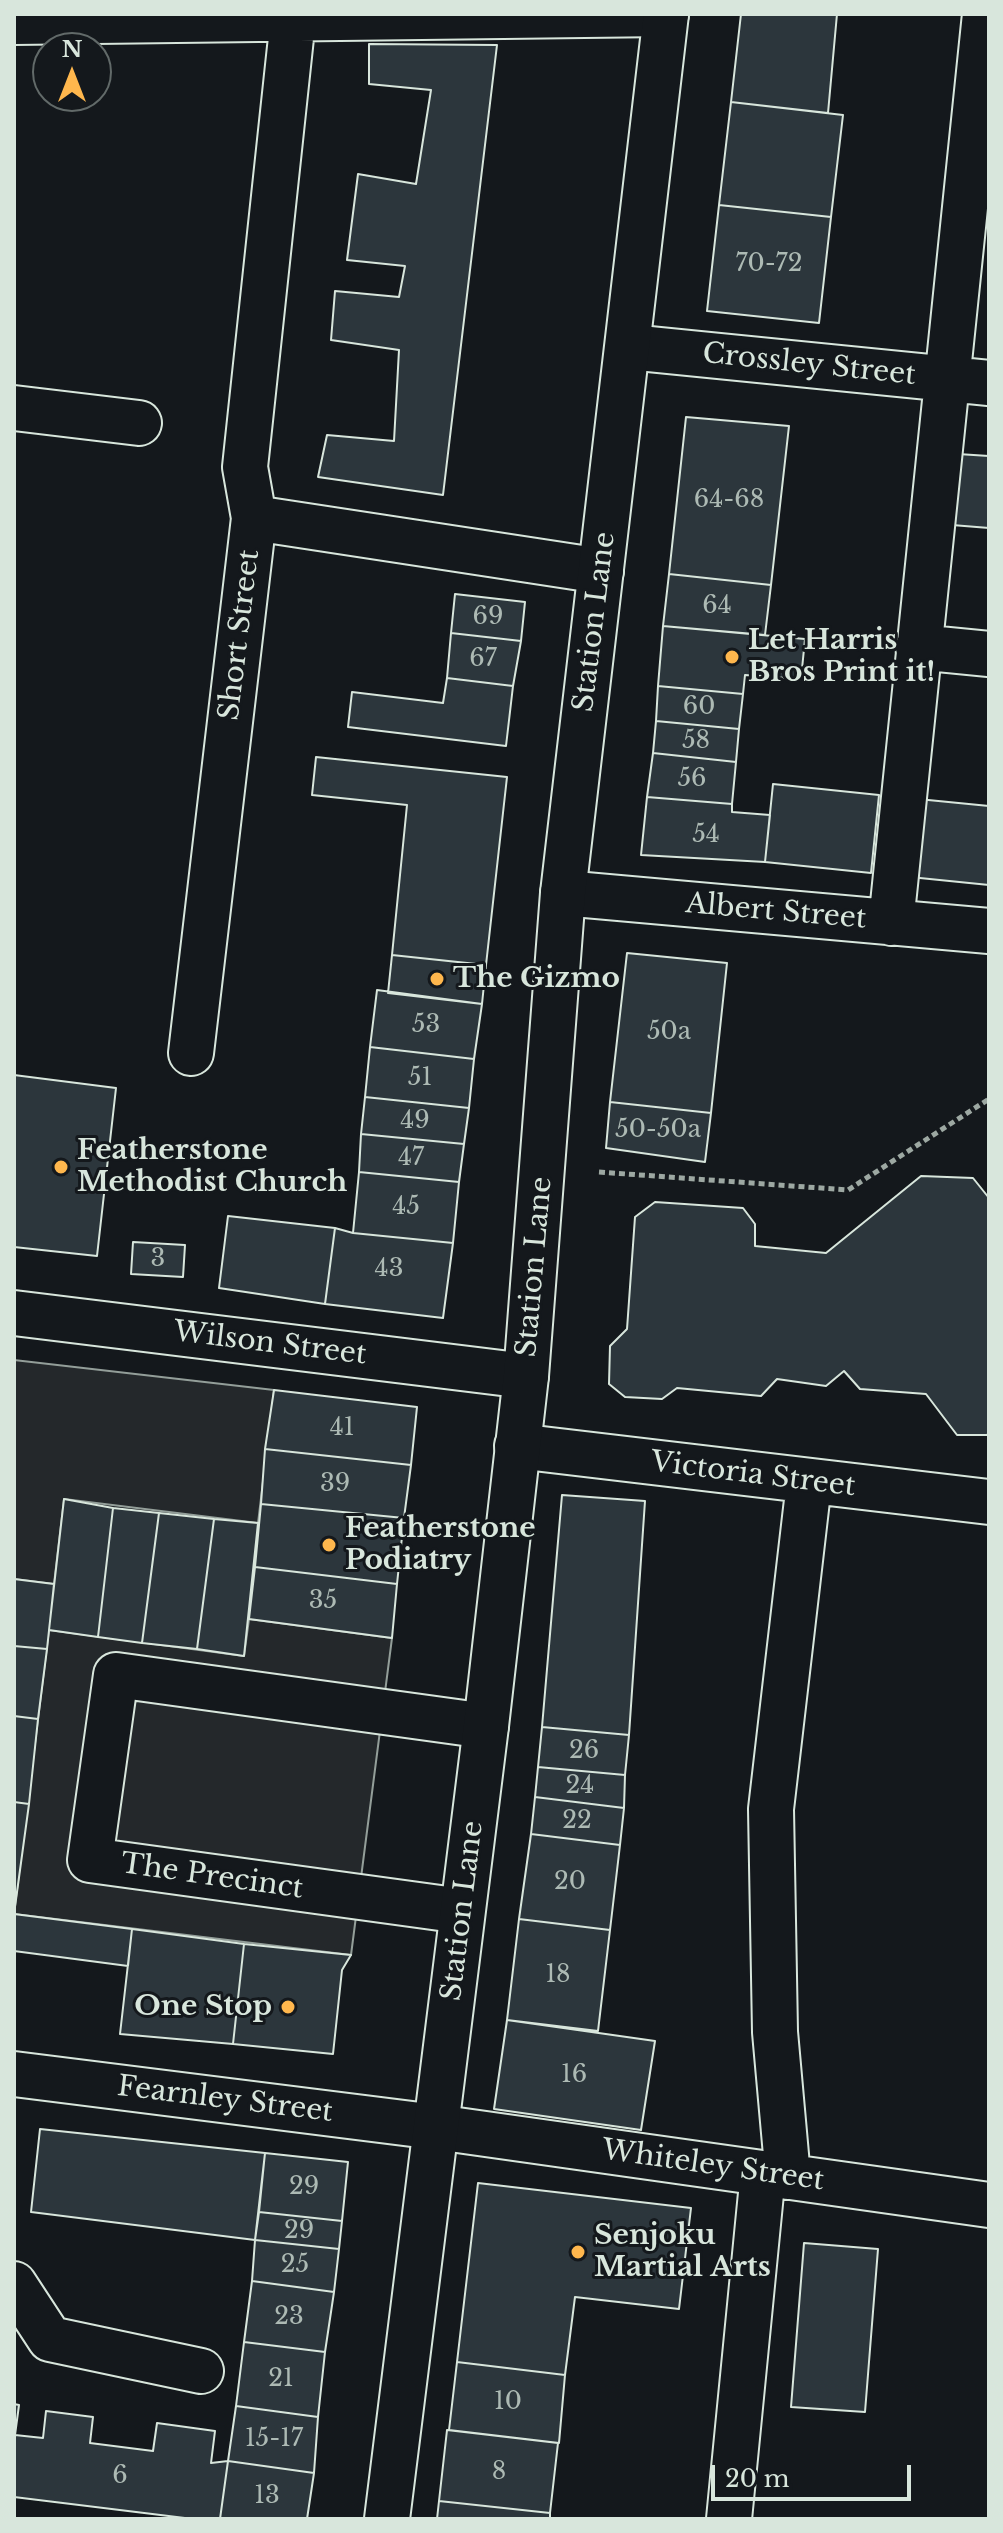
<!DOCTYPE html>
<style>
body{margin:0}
#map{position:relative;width:1003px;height:2533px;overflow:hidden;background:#14181c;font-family:"Libre Baskerville",serif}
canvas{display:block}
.frame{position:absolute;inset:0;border:16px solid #d8e6dc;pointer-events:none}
.north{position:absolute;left:32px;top:32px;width:80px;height:80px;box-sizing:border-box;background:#14181c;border:2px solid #626a69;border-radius:50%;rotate:0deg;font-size:22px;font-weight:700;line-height:32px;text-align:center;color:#d8e6dc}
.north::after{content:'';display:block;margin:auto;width:28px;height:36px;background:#ffb74d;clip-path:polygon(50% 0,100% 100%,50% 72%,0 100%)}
.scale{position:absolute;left:711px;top:2465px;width:200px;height:36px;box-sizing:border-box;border:4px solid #d8e6dc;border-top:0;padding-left:10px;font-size:24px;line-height:28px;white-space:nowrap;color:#d8e6dc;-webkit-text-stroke:6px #14181c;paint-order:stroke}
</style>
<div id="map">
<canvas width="1003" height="2533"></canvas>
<div class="frame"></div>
<div class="north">N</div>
<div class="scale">20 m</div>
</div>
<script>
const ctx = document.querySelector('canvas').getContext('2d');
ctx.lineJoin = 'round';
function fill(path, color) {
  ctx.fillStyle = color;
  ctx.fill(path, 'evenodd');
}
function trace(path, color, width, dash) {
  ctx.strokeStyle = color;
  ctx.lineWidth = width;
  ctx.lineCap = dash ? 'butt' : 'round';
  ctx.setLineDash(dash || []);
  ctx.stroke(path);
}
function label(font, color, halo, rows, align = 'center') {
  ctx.font = font + ' "Libre Baskerville",serif';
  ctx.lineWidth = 6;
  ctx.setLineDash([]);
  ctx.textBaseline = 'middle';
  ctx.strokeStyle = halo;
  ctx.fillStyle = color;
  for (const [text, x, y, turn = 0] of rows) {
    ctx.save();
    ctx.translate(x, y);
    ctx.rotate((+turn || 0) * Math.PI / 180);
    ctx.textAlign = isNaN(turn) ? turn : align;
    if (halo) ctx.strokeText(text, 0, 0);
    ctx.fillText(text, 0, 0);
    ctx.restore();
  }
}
const parking = new Path2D(`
 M14,1360l260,30 -16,133 -194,-24 -10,85 -40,-5z
 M249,1619l143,19 -41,317 -337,-41 35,-284 195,26z`);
const building = new Path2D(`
 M741,14h96l-9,99 -97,-11z
 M369,44l128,1 -54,450 -125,-18 9,-42 67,6 5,-91 -68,-10 4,-49 64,6 6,-31 -58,-6 11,-86 58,10 15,-94 -62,-6z
 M731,102l112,13 -12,102 -112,-12z
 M719,205l112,12 -12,106 -112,-12z
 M686,417l103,9 -18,159 -102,-11z
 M958,454l31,2v72l-37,-3z
 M669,574l102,11 -6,50 -102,-9z
 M455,594l70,8 -4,39 -70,-8z
 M663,626l142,13 -4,40 -56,-4 -2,19 -85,-8z
 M451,633l70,8 -8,45 -66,-8z
 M447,678l66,8 -7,60 -158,-19 4,-35 91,11z
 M658,686l85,8 -4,35 -83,-8z
 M656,721l83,8 -3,33 -83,-9z
 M653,753l83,9 -4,42 -85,-7z
 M316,757l191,20 -21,188 -94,-10 15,-150 -95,-10z
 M773,784l106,11 -8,78 -106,-11z
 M647,797l85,7v8l38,3 -5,47 -124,-7z
 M918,799l71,7v79l-79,-8z
 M627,953l100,10 -16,150 -101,-11z
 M392,955l94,10 -4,39 -94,-11z
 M377,990l105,14 -8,55 -104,-12z
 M370,1047l104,12 -5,49 -104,-11z
 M14,1075l102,13 -19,168 -83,-9z
 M365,1097l104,11 -5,36 -103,-10z
 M610,1102l101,11 -6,49 -99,-14z
 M361,1134l103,10 -5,38 -100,-10z
 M359,1172l100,10 -6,61 -100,-10z
 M921,1176l52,2 16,20v235l-2,2h-30l-31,-41 -66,-5 -16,-18 -18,15 -49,-7 -16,17 -84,-8 -15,11 -37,-2 -16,-13 1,-38 17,-17 8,-112 20,-15 88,6 12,16v22l71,7z
 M228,1216l107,12 -10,76 -106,-16z
 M335,1228l18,5 100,10 -10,75 -118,-14z
 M133,1242l52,3 -2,32 -52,-3z
 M274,1390l143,17 -6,58 -146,-16z
 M265,1449l146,16 -7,53 -143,-14z
 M562,1495l83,6 -16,234 -87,-8z
 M64,1499l49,9 -15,129 -49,-7z
 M261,1504l143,14 -7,66 -142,-17z
 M113,1508l46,5 -17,130 -44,-6z
 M159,1513l55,6 -17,130 -55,-6z
 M214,1519l44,4 -14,133 -47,-7z
 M255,1567l142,17 -5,54 -143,-19z
 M14,1579l40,5 -7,65 -33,-3z
 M14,1646l33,3 -9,70 -24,-3z
 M14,1716l24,3 -9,85 -15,-2z
 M542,1727l87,8 -4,40 -87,-8z
 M538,1767l87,8 -1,33 -89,-11z
 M535,1797l89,11 -4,37 -89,-11z
 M14,1802l15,2 -15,110z
 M531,1834l89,11 -10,85 -91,-11z
 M14,1914l118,15 -4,37 -114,-15z
 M519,1919l91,11 -12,101 -91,-11z
 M132,1929l112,15 -11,100 -113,-10z
 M244,1944l107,11 -9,15 -9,84 -100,-10z
 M507,2020l148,21 -14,89 -147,-21z
 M40,2129l225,24 -10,87 -224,-28z
 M265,2153l83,9 -6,59 -83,-9z
 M478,2183l213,25 -12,101 -104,-12 -10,78 -108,-13z
 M259,2212l83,9 -3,28 -84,-9z
 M255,2240l84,9 -5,43 -82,-11z
 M804,2243l74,6 -13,163 -74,-5z
 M252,2281l82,11 -9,60 -81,-10z
 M244,2342l81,10 -7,65 -82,-11z
 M457,2362l108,13 -6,68 -110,-13z
 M14,2404l5,1 -4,30 28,3 3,-27 47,6 -3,26 63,8 4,-28 58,8 -4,32 17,-2 -8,58h-27l-179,-22z
 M236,2406l82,11 -4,56 -86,-12z
 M447,2430l111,13 -8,70 -111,-12z
 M228,2461l86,12 -7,46h-87z
 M439,2501l111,12v6h-113z`);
const path = new Path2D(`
 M599,1172l249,18 141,-91`);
const minor = new Path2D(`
 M14,22l652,-8
 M629,347l360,36
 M14,408l125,15
 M254,518l-9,-51 48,-448
 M918,647l71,7
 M563,893l426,38
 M891,923l94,-909
 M191,1053l63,-535 347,53
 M14,1313l512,63
 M517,1446l472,56
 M462,1911l-372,-51 26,-185 370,51
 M14,2074l422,53 553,78
 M788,2177l-13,-145 -4,-223 38,-326
 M14,2284l36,55 151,32
 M729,2519l34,-346`);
const major = new Path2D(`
 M387,2519l99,-793 40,-350 37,-483 103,-879`);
const markers = [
 [732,657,8,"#ffb74d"],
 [437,979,8,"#ffb74d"],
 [61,1167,8,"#ffb74d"],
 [329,1545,8,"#ffb74d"],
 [288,2007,8,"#ffb74d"],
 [578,2252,8,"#ffb74d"]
];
const numberNames = [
 ["70-72",769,264],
 ["64-68",729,500],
 ["64",717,606],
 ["69",488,617],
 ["67",483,659],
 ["60",699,707],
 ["58",696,741],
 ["56",692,779],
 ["54",706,835],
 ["53",426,1025],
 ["50a",669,1032],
 ["51",420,1078],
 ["49",415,1121],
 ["50-50a",658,1130],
 ["47",411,1158],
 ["45",406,1207],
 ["3",158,1259],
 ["43",389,1269],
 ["41",342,1428],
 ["39",335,1484],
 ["35",323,1601],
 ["26",584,1751],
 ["24",580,1786],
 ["22",577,1821],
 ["20",570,1882],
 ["18",558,1975],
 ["16",574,2075],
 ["29",304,2187],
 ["29",299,2231],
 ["25",295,2265],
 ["23",289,2317],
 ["21",281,2379],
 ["10",508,2402],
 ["15-17",274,2439],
 ["8",499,2472],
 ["6",120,2476],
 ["13",267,2496]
];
const streetNames = [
 ["Crossley Street",809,365,6],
 ["Station Lane",595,622,-83],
 ["Short Street",240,635,-83],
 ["Albert Street",776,912,5],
 ["Station Lane",535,1267,-85],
 ["Wilson Street",270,1344,7],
 ["Victoria Street",753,1475,7],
 ["The Precinct",212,1877,8],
 ["Station Lane",463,1911,-83],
 ["Fearnley Street",225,2100,7],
 ["Whiteley Street",713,2166,8]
];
const poiNames = [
 ["Let Harris",748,641],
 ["Bros Print it!",748,673],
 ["The Gizmo",453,979],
 ["Featherstone",77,1151],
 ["Methodist Church",77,1183],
 ["Featherstone",345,1529],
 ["Podiatry",345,1561],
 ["One Stop",272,2007,"right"],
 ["Senjoku",594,2236],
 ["Martial Arts",594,2268]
];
fill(parking, '#24282b');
trace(parking, '#939e99', 2);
fill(building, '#2c363c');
trace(building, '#d8e6dc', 2);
trace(minor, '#d8e6dc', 48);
trace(major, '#d8e6dc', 48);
trace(path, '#9da8a2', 5, [6, 4]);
trace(minor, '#14181c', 44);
trace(major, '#14181c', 44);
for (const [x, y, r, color] of markers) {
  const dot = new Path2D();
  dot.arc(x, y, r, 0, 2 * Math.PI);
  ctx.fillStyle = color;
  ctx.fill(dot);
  trace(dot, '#14181c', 3);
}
label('24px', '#adbab4', null, numberNames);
label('28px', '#d8e6dc', '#14181c', streetNames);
label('bold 28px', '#d8e6dc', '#14181c', poiNames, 'left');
</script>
